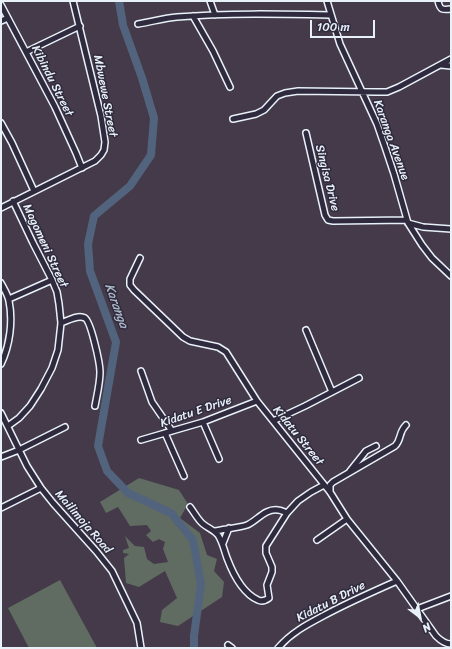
<!DOCTYPE html>
<style>
body{margin:0}
#map{position:relative;width:452px;height:649px;overflow:hidden;background:#453a49;font-family:Sriracha,sans-serif}
canvas{display:block}
.frame{position:absolute;inset:0;border:2px solid #e8f1f8;pointer-events:none}
.north{position:absolute;left:400px;top:597px;width:40px;height:40px;-webkit-text-stroke:3px #2f2a3d;paint-order:stroke;rotate:148deg;font-size:11px;font-weight:700;line-height:16px;text-align:center;color:#e8f1f8}
.north::after{content:'';display:block;margin:auto;width:14px;height:18px;background:#e8f1f8;clip-path:polygon(50% 0,100% 100%,50% 72%,0 100%)}
.scale{position:absolute;left:310px;top:20px;width:65px;height:18px;box-sizing:border-box;border:2px solid #e8f1f8;border-top:0;padding-left:5px;font-size:12px;line-height:14px;white-space:nowrap;color:#e8f1f8;-webkit-text-stroke:3px #2f2a3d;paint-order:stroke}
</style>
<div id="map">
<canvas width="452" height="649"></canvas>
<div class="frame"></div>
<div class="north">N</div>
<div class="scale">100 m</div>
</div>
<script>
const ctx = document.querySelector('canvas').getContext('2d');
ctx.lineJoin = 'round';
function fill(path, color) {
  ctx.fillStyle = color;
  ctx.fill(path, 'evenodd');
}
function trace(path, color, width, dash) {
  ctx.strokeStyle = color;
  ctx.lineWidth = width;
  ctx.lineCap = dash ? 'butt' : 'round';
  ctx.setLineDash(dash || []);
  ctx.stroke(path);
}
function label(font, color, halo, rows, align = 'center') {
  ctx.font = font + ' Sriracha,sans-serif';
  ctx.lineWidth = 3;
  ctx.setLineDash([]);
  ctx.textBaseline = 'middle';
  ctx.strokeStyle = halo;
  ctx.fillStyle = color;
  for (const [text, x, y, turn = 0] of rows) {
    ctx.save();
    ctx.translate(x, y);
    ctx.rotate((+turn || 0) * Math.PI / 180);
    ctx.textAlign = isNaN(turn) ? turn : align;
    if (halo) ctx.strokeText(text, 0, 0);
    ctx.fillText(text, 0, 0);
    ctx.restore();
  }
}
const green = new Path2D(`
 M139,478l40,12 9,14 -8,14 20,15 7,22 10,4 -3,12 10,11 -2,15 -44,29 -18,-4 2,-12 15,-12 -12,-27 -26,16 -13,-4 -2,-25 5,-4 -6,-1v-3l6,-2 -4,-12 10,10 9,1 3,12 7,5 14,-2 -5,-13 2,-7 -6,-3 -6,3 -7,-7 5,-4 -4,-6 -17,1 -12,-19 -12,6 -6,-11z
 M60,580l37,68h-68l-21,-40z`);
const river = new Path2D(`
 M119,1l4,24 19,53 12,40 -3,37 -21,31 -36,30 -6,28 2,27 26,71 -18,104 9,25 21,22 43,20 22,27 8,44 -7,52v12`);
const minor = new Path2D(`
 M210,1l5,14
 M327,1l13,43 37,80 8,23 9,27 14,49 14,22 10,13 19,18
 M438,1c2,9 4,9 13,8
 M1,5l54,102 21,46 6,15
 M193,16l20,35 17,36
 M1,21l7,-3
 M138,24c13,-2 26,-6 39,-7 51,-4 102,-3 153,-2
 M26,52l54,-26
 M441,65l10,1
 M233,119l23,-5 8,-4 13,-14 8,-3 13,-2 79,1h10l12,-5 52,-28
 M1,123l11,20 22,48
 M306,133l19,82 3,5 5,1 74,-1
 M1,208l94,-47 6,-6 3,-5 1,-8 -4,-26 -28,-115
 M408,223l15,4 28,2
 M140,258l-10,21v6l4,5 49,47 7,4 28,6 8,5 31,49 73,91 17,27 50,62 39,55c4,4 9,8 15,8
 M1,283c3,6 7,12 8,18 4,20 1,44 -8,63
 M9,299l43,-19
 M61,323c6,-2 17,-9 24,-5 6,4 15,45 15,54 0,11 -3,23 -5,34
 M306,330l26,62
 M141,371l11,31 20,29
 M1,413l26,53 14,22 12,15 43,48 16,20 25,52 4,25
 M273,421l32,-15 54,-28
 M203,422l16,37
 M8,426l11,-8 11,-12 11,-17 11,-21 6,-18 3,-27 -2,-19 -2,-12 -5,-12 -19,-37 -20,-42
 M165,433l7,16 12,27
 M141,440l62,-18 54,-21
 M1,457l18,-7 46,-23
 M350,471l16,-20 10,-5
 M330,492v-7l3,-3 62,-36c7,-7 3,-13 11,-21
 M190,507c4,5 8,13 13,17 6,5 10,5 15,11 5,8 6,15 9,23 6,16 15,35 31,42 4,2 7,1 11,-2l-2,-13 5,-13v-5l-6,-14v-7l21,-33 11,-12 13,-9 13,-7
 M1,508l40,-20
 M215,531c9,-2 23,-3 32,-6 10,-4 18,-17 31,-15 3,0 6,2 9,3
 M317,540l30,-21
 M223,543l6,-15
 M417,609l34,-13
 M228,645l4,3
 M278,648c13,-15 28,-23 45,-32 24,-13 49,-24 74,-35`);
const streetNames = [
 ["Kibindu Street",52,81,63],
 ["Mbwewe Street",105,96,79],
 ["Karanga Avenue",391,140,70],
 ["Singisa Drive",327,178,76],
 ["Magomeni Street",45,246,65],
 ["Kidatu E Drive",196,412,-19],
 ["Kidatu Street",298,436,51],
 ["Mailimoja Road",83,522,49],
 ["Kidatu B Drive",331,602,-27]
];
const waterNames = [
 ["Karanga",116,306,70]
];
fill(green, '#606c61');
trace(river, '#52647d', 8);
trace(minor, '#e8f1f8', 8);
trace(minor, '#2f2a3d', 5);
label('12px', '#e8f1f8', '#2f2a3d', streetNames);
label('italic 13px', '#acb9c7', '#2f2a3d', waterNames);
</script>
